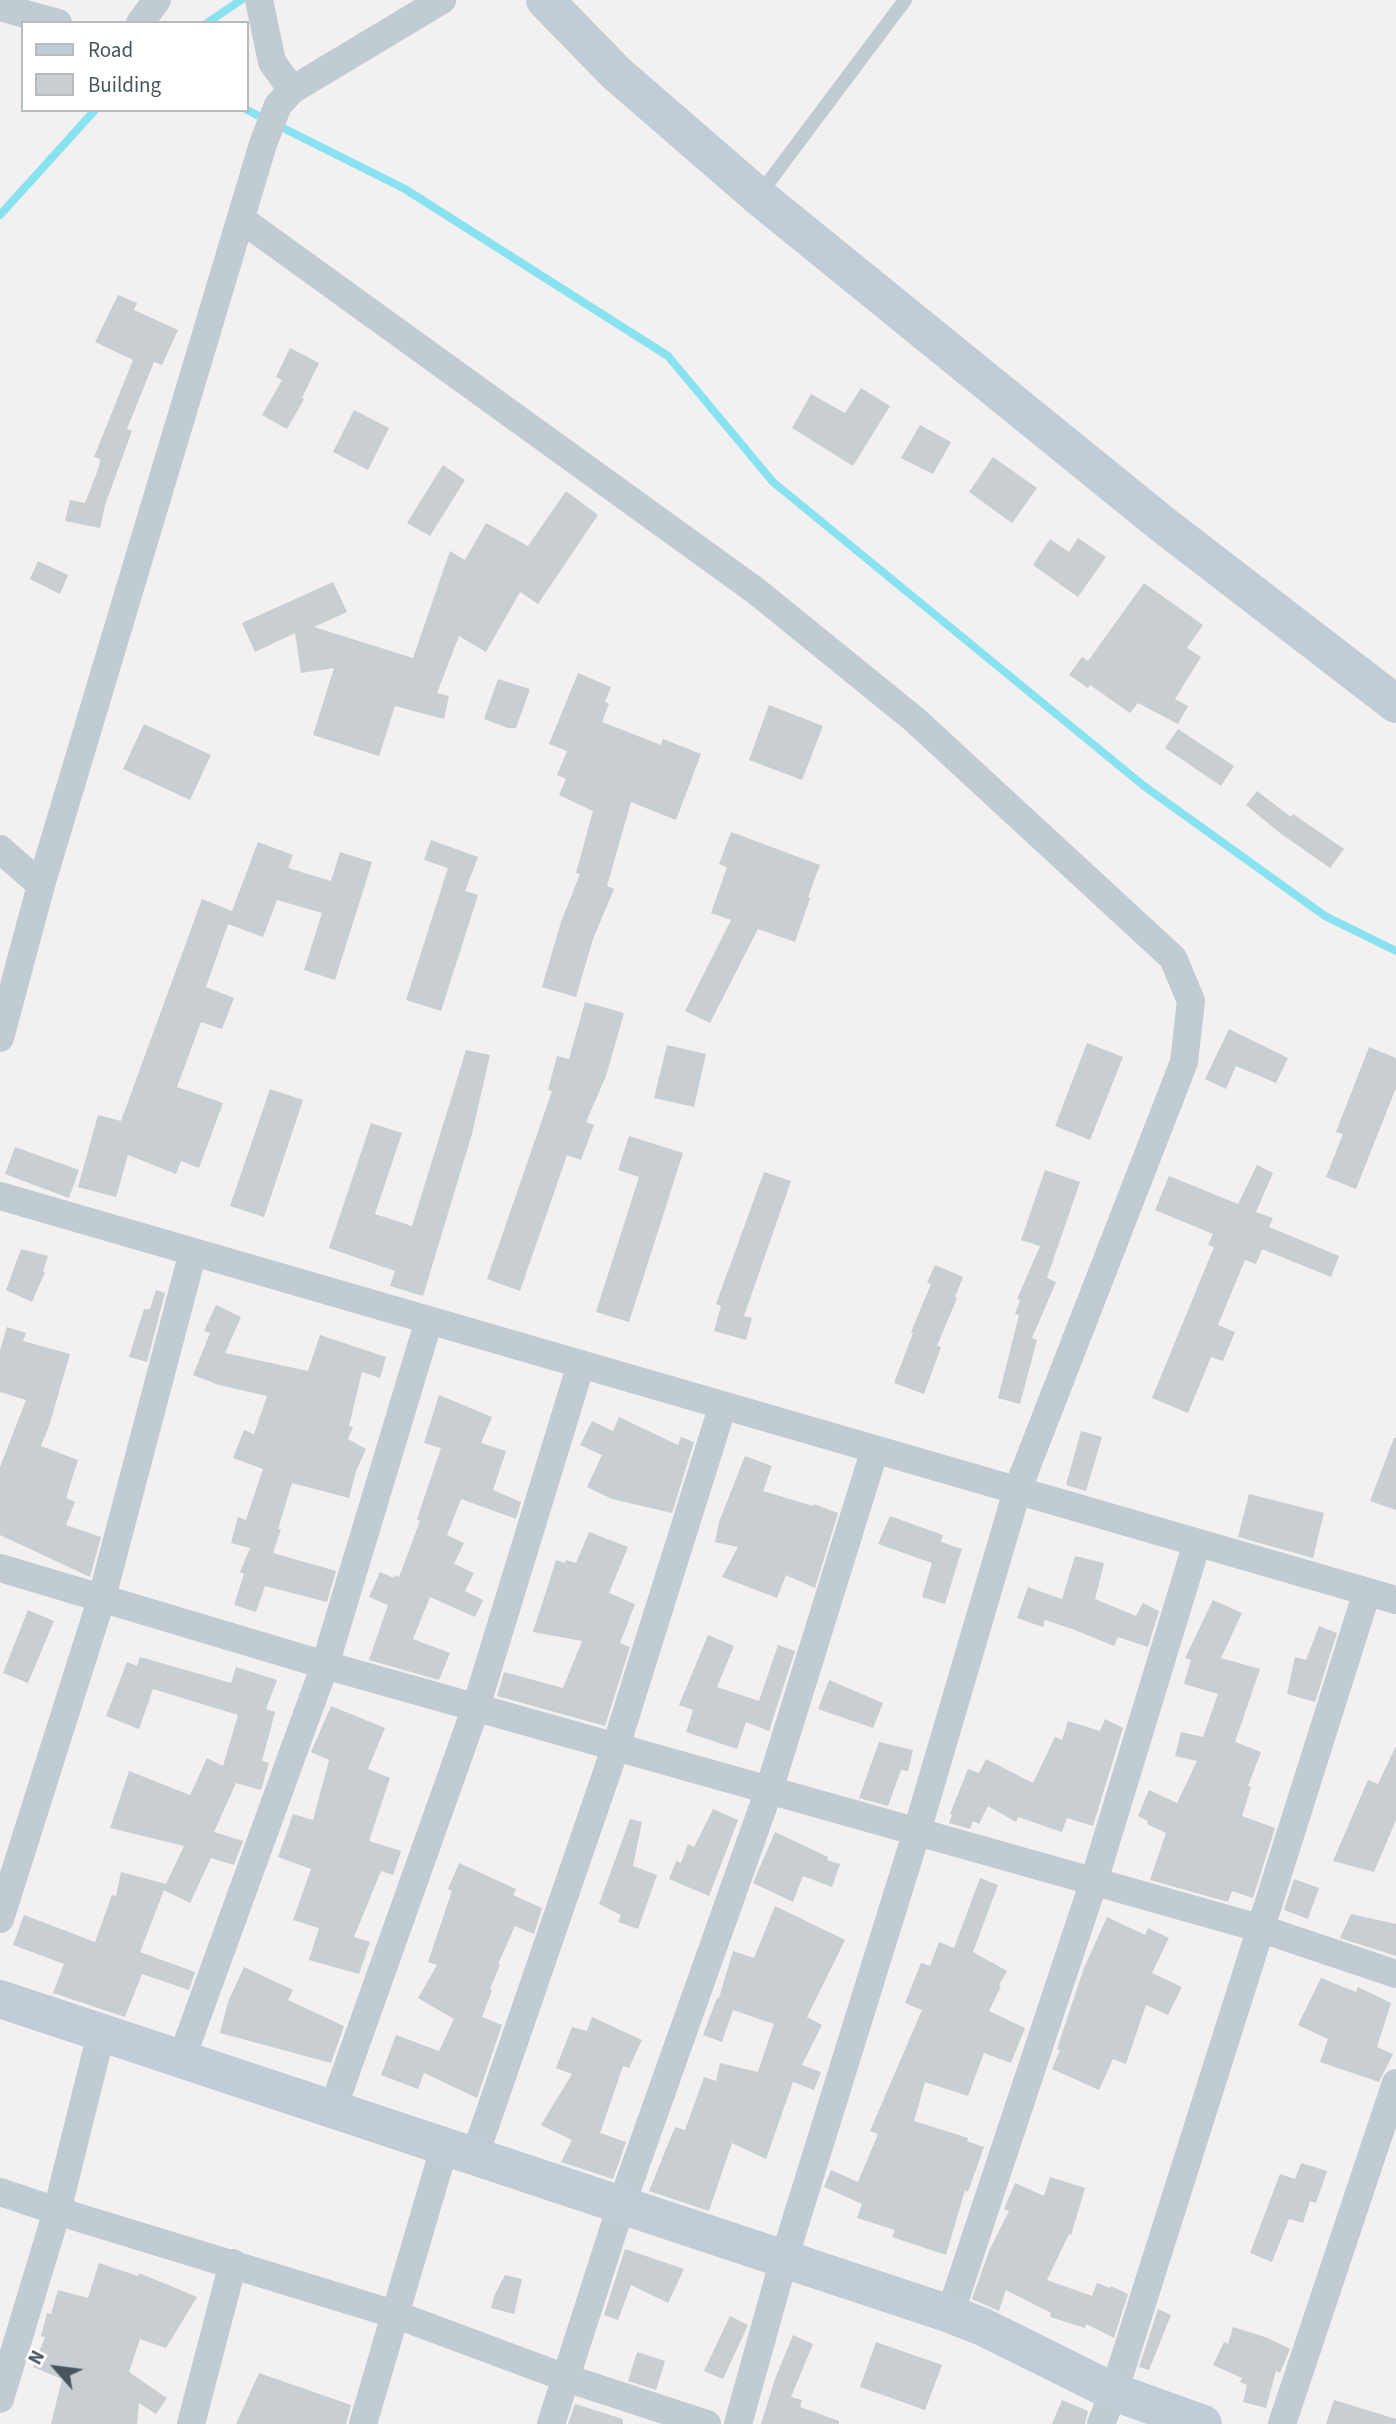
<!DOCTYPE html>
<style>
body{margin:0}
#map{position:relative;width:1396px;height:2424px;overflow:hidden;background:#f2f0f0;font-family:"Source Sans 3",sans-serif}
canvas{display:block}
.legend{position:absolute;left:21px;top:21px;width:228px;height:91px;box-sizing:border-box;background:#fff;border:2px solid #b5bbbf;margin:0;padding:9px 12px;list-style:none;font-size:21px;color:#47555e}
.legend li{display:flex;align-items:center;gap:14px;height:35px}
.legend b{width:35px;border:2px solid #b5bbbf}
.north{position:absolute;left:21px;top:2333px;width:70px;height:70px;-webkit-text-stroke:5px #fff;paint-order:stroke;rotate:298deg;font-size:19px;font-weight:700;line-height:28px;text-align:center;color:#47555e}
.north::after{content:'';display:block;margin:auto;width:24px;height:32px;background:#47555e;clip-path:polygon(50% 0,100% 100%,50% 72%,0 100%)}
</style>
<div id="map">
<canvas width="1396" height="2424"></canvas>
<ul class="legend">
<li><b style="height:9px;background:#c0cdd7"></b>Road</li>
<li><b style="height:19px;background:#c9ced2"></b>Building</li>
</ul>
<div class="north">N</div>
</div>
<script>
const ctx = document.querySelector('canvas').getContext('2d');
ctx.lineJoin = 'round';
function trace(path, color, width, dash) {
  ctx.strokeStyle = color;
  ctx.lineWidth = width;
  ctx.lineCap = dash ? 'butt' : 'round';
  ctx.setLineDash(dash || []);
  ctx.stroke(path);
}
function fill(path, color) {
  ctx.fillStyle = color;
  ctx.fill(path, 'evenodd');
}
const stream = new Path2D(`
 M207,23l34,-23
 M247,110l158,79 263,167 105,126 371,304 181,130 71,35
 M0,215l95,-105`);
const building = new Path2D(`
 M118,295l19,8 -3,7 44,20 -16,35 -8,-3 -27,67 5,2 -27,74 -5,23 -35,-7 5,-21 15,3 14,-36 1,-8 -6,-2 39,-97 -38,-18z
 M290,348l29,15 -17,35 2,1 -17,30 -25,-14 20,-35 -6,-3z
 M861,388l29,18 -37,60 -61,-38 19,-34 34,19z
 M354,410l35,18 -21,42 -35,-18z
 M920,425l31,17 -18,32 -32,-16z
 M993,457l44,31 -25,35 -43,-31z
 M443,465l22,15 -35,56 -23,-13z
 M566,491l32,24 -60,89 -18,-12 -34,60 -27,-16 -22,57 12,3 -5,23 -49,-13 -16,50 -66,-21 21,-67 -33,5 -6,-40 -40,19 -13,-29 91,-41 14,30 -33,15 99,31 37,-107 15,9 21,-37 42,23z
 M1078,538l28,19 -28,40 -45,-32 17,-26 19,13z
 M38,561l30,14 -8,19 -30,-15z
 M1144,583l59,42 -16,23 14,9 -26,42 13,7 -10,18 -40,-21 -8,10 -40,-28 -2,3 -19,-13 13,-18 6,4z
 M578,673l33,14 -6,15 4,2 -7,18 59,23 2,-6 38,15 -25,66 -45,-18 -24,84 7,3 -21,50 -17,58 -34,-10 19,-65 19,-48 -4,-1 17,-62 -34,-16 7,-16 -9,-4 10,-24 -18,-7z
 M498,679l32,10 -14,39h-8l-24,-9z
 M769,705l54,21 -21,54 -53,-20z
 M144,724l67,31 -21,45 -67,-31z
 M1178,729l56,37 -13,20 -56,-38z
 M1257,791l34,26 2,-3 51,35 -14,19 -50,-35 -34,-28z
 M731,832l89,33 -12,32 2,1 -15,44 -37,-13 -48,94 -25,-12 46,-91 -20,-7 16,-46 -8,-3z
 M431,840l47,17 -13,34 13,4 -37,116 -35,-11 42,-132 -24,-8z
 M258,842l35,13 -5,13 43,13 9,-29 32,10 -37,118 -31,-10 18,-57 -45,-13 -14,37 -35,-13 -22,63 28,11 -12,31 -21,-7 -24,65 46,16 -24,65 -18,-7 -5,13 -48,-19 -12,42 -38,-10 20,-72 23,6 81,-222 30,12z
 M585,1002l39,11 -18,63 -20,46 8,3 -13,35 -14,-5 -47,136 -33,-12 65,-188 -4,-1 9,-34 12,3z
 M1229,1029l59,29 -12,25 -40,-17 -10,23 -21,-10z
 M1087,1043l36,14 -33,83 -35,-14z
 M667,1045l39,9 -12,53 -40,-9z
 M1369,1047l27,11v30l-40,101 -30,-12 17,-43 -7,-2z
 M466,1050l24,5 -18,79 -49,162 -33,-10 5,-15 -66,-23 42,-125 31,10 -27,81 37,12z
 M270,1089l33,11 -39,117 -34,-11z
 M629,1136l54,17 -54,169 -33,-10 43,-135 -21,-7z
 M15,1147l64,23 -10,28 -64,-24z
 M1257,1165l16,8 -17,39 17,6 -4,9 70,29 -8,21 -69,-28 -6,15 -11,-4 -27,65 17,7 -12,29 -12,-4 -23,56 -36,-15 62,-151 -6,-2 5,-11 -58,-24 14,-34 69,28z
 M1045,1170l35,12 -33,96 9,4 -24,56 5,2 -17,64 -22,-6 21,-83 -4,-1 5,-14 -3,-1 23,-53 -19,-6z
 M764,1172l27,9 -47,135 8,2 -6,22 -32,-9 7,-25 -5,-2z
 M21,1249l27,7 -5,15 2,1 -13,30 -26,-12z
 M935,1265l28,12 -8,20 2,1 -20,48 4,1 -17,47 -30,-11 19,-50 -2,-1 20,-48 -4,-1z
 M156,1290l9,3 -18,69 -18,-5 15,-48h6z
 M216,1305l25,12 -16,36 83,18 12,-36 66,22 -6,21 -18,-6 -13,54 4,1 -5,12 18,10 -10,22 -7,27 -57,-15 -14,46h3l-8,24 63,18 -9,31 -62,-16 -9,26 -22,-7 10,-31 -4,-2 10,-24 -19,-5 7,-26 8,3 17,-51 -30,-11 11,-28 10,4 13,-38 -48,-11 -26,-10 17,-42 -6,-2z
 M7,1327l19,6 -3,8 47,13 -21,72 -8,20 37,14 -12,38 9,4 -9,23 35,12 -11,40 -90,-42v-68l26,-67 -26,-8v-42z
 M439,1395l53,22 -11,26 25,8 -13,39 28,12 -5,17 -55,-20 -14,36 17,8 -10,21 20,9 -9,18 18,9 -8,17 -45,-20 -17,42 37,14 -11,27 -70,-20 19,-55 -19,-8 11,-25 14,6 1,-3 4,2 21,-56 -3,-2 24,-71 -17,-5z
 M619,1417l59,28 3,-8 13,5 -22,71 -60,-14 -25,-12 15,-32 -22,-10 12,-24 21,10z
 M1081,1431l21,6 -16,54 -20,-6z
 M1394,1438h2v72l-26,-9z
 M745,1456l27,10 -9,25 50,15 1,-2 24,9 -23,75 -29,-13 -9,23 -55,-21 16,-30 -23,-5 4,-20z
 M1249,1494l75,19 -11,45 -75,-21z
 M890,1516l53,19 -2,7 21,7 -17,55 -23,-7 10,-34 -54,-19z
 M589,1532l39,15 -19,46 26,11 -15,39 10,4 -25,79 -108,-30 7,-24 59,16 19,-47 -49,-9 23,-72 9,3 1,-3 10,3z
 M1075,1556l29,7 -9,36 41,17 7,-13 16,8 -11,36 -30,-10 -4,9 -39,-16 -30,-10 -2,7 -26,-9 11,-31 34,12z
 M1213,1600l29,13 -21,45 39,11 -25,73 26,10 -13,34 3,1 -9,29 33,12 -22,70 -21,-7 -4,11 -78,-22 16,-47 -19,-9 1,-3 -10,-5 11,-26 28,13 20,-42 -22,-5 6,-24 22,5 15,-43 -34,-10 7,-24 -6,-2z
 M28,1610l26,11 -26,62 -25,-10z
 M1319,1626l18,7 -22,69 -28,-8 8,-37 11,3z
 M708,1635l26,11 -17,41 42,14 19,-56 17,6 -26,80 -23,-9 -9,27 -51,-17 7,-22 -14,-5z
 M140,1657l91,26 5,-16 41,13 -11,29 9,3 -13,49 7,2 -8,27 -25,-7 -22,49 29,9 -9,24 -23,-7 -21,45 -26,-13 -24,62 55,20 -6,18 -47,-16 -17,43 -72,-24 11,-29 -51,-19 11,-30 71,27 17,-47 4,1 5,-24 45,12 18,-38 -74,-18 19,-57 61,24 17,-37 16,8 15,-51 -85,-26 -14,40 -33,-13 21,-54 10,4z
 M829,1680l54,23 -10,25 -55,-19z
 M331,1706l54,22 -17,41 22,9 -21,63 32,10 -8,24 -12,-4 -27,66 16,5 -11,32 -50,-14 10,-32 -26,-8 18,-51 -33,-12 15,-43 20,6 16,-60 -18,-8z
 M1105,1719l18,9 -30,98 -26,-8 -5,14 -44,-15 -2,5 -28,-16 -9,18 -6,-3 -3,8 -21,-6 3,-8 -2,-1 18,-45 11,4 7,-14 47,24 22,-46 7,3 6,-19 32,10z
 M879,1742l34,8 -5,21 -7,-1 -13,36 -29,-8z
 M1396,1746v74l-22,52 -41,-11 35,-81 10,4z
 M713,1809l25,11 -29,76 -40,-17 7,-18 5,2 7,-19 6,3z
 M630,1819l12,3 -9,44 24,9 -19,54 -20,-7 3,-7 -22,-11z
 M775,1832l53,25 -1,3 13,4 -8,23 -29,-11 -10,26 -40,-19z
 M459,1863l57,26 -3,6 29,13 -8,26 -19,-8 -17,38 2,1 -10,24 2,1 -10,27 20,8 -25,73 -53,-25 -6,16 -37,-14 15,-40 43,16 15,-32 -36,-21 19,-33 -9,-3 24,-71 -4,-2z
 M980,1878l18,7 -25,67 34,19 -8,14 2,1 -12,25 36,17 -14,35 -27,-10 -16,43 -43,-14 -11,39 54,17 -1,3 17,6 -16,45 -3,-2 -19,65 -54,-18 3,-7 -38,-12 5,-14 -38,-17 7,-17 27,12 20,-48 -8,-3 52,-121 -17,-7 16,-40 9,3 9,-24 15,6z
 M1294,1879l25,9 -11,31 -24,-9z
 M775,1906l70,34 -38,77 15,8 -20,40 19,7 -7,18 -21,-8 -27,77 -34,-16 -23,68 -60,-20 26,-64 10,3 19,-53 12,4 4,-18 38,9 16,-48 -41,-14 -11,32 -19,-7 14,-37h2l14,-47 21,7z
 M1351,1914l45,10v32l-56,-18z
 M1107,1917l38,18 3,-7 21,10 -17,35 30,14 -14,28 -22,-10 -20,59 -13,-5 -14,31 -47,-21 8,-19 -3,-1 27,-81z
 M244,1967l49,23 -5,10 56,26 -13,37 -111,-30 8,-31z
 M1321,1978l35,14 2,-5 33,16 -14,44 16,7 -14,28 -59,-20 8,-23 -30,-14z
 M592,2017l50,23 -13,28 -6,-2 -23,67 26,9 -13,37 -52,-17 11,-22 -31,-15 31,-51 -16,-6 16,-41 15,4z
 M1301,2163l26,8 -11,32 -6,-2 -7,22 -14,-4 -17,43 -22,-9 30,-79 15,5z
 M1050,2177l35,11 -14,47 -2,-1 -22,46 45,16 5,-13 13,5 1,-2 17,8 -14,44 -28,-14 -1,4 -35,-11 1,-4 -45,-23 -7,21 -27,-12 17,-48 20,-40 -5,-2 11,-26 29,13z
 M625,2249l59,20 -16,34 -37,-18 -13,35 -14,-5z
 M99,2263l39,13 1,-3 58,24 -31,51 -26,-9 -11,33 38,26 -11,16 -17,-11 -2,21h-86l11,-45 -29,-12 12,-30 -4,-1 6,-23 4,1 7,-24 30,8z
 M505,2275l17,4 -8,35 -23,-6 4,-14z
 M1158,2309l13,6 -22,55 -10,-3z
 M730,2316l18,9 -25,54 -19,-8z
 M1233,2327l35,11 22,11 -10,24 -4,-2 -10,37 -23,-6 4,-17 -7,-3 2,-4 -29,-13 11,-23 4,2z
 M793,2335l20,9 -22,53 11,3 -2,7 39,14v3h-78l14,-45z
 M876,2342l66,23 -17,45 -65,-23z
 M637,2352l28,9 -9,29 -28,-9z
 M259,2373l92,32 -5,19h-110z
 M1062,2400l26,11 -3,13h-33z
 M1334,2400l62,19v5h-70z
 M575,2404l48,15v5h-55z`);
const lane = new Path2D(`
 M759,195l146,-195`);
const street = new Path2D(`
 M259,0l13,62 20,28
 M0,7l58,16
 M140,23l17,-23
 M241,219l515,372 159,129 258,238 18,43 -7,61 -167,429 -100,340 -133,428 -46,165
 M0,849l41,36
 M0,1038l41,-153 222,-741 15,-39 14,-15 150,-90
 M0,1196l1396,404
 M0,1568l325,97 934,263 137,46
 M0,1919l102,-322 91,-345
 M181,2060l144,-395 104,-345
 M333,2108l143,-401 105,-343
 M475,2155l141,-409 107,-341
 M0,2192l57,19 337,103 172,64 141,46
 M950,2314l144,-433 103,-338
 M0,2399l57,-188 44,-177
 M191,2424l42,-161
 M363,2424l82,-279
 M551,2424l70,-218 148,-416 106,-341
 M1101,2424l13,-32 253,-800
 M1282,2424l114,-341`);
const secondary = new Path2D(`
 M545,0l71,73 142,123 403,327 235,181
 M0,1999l950,315 33,13 131,65 89,32`);
trace(stream, '#89e2ef', 8);
fill(building, '#c9ced2');
trace(lane, '#c0cbd2', 14);
trace(street, '#c0cbd2', 28);
trace(secondary, '#c0cdd7', 38);
</script>
